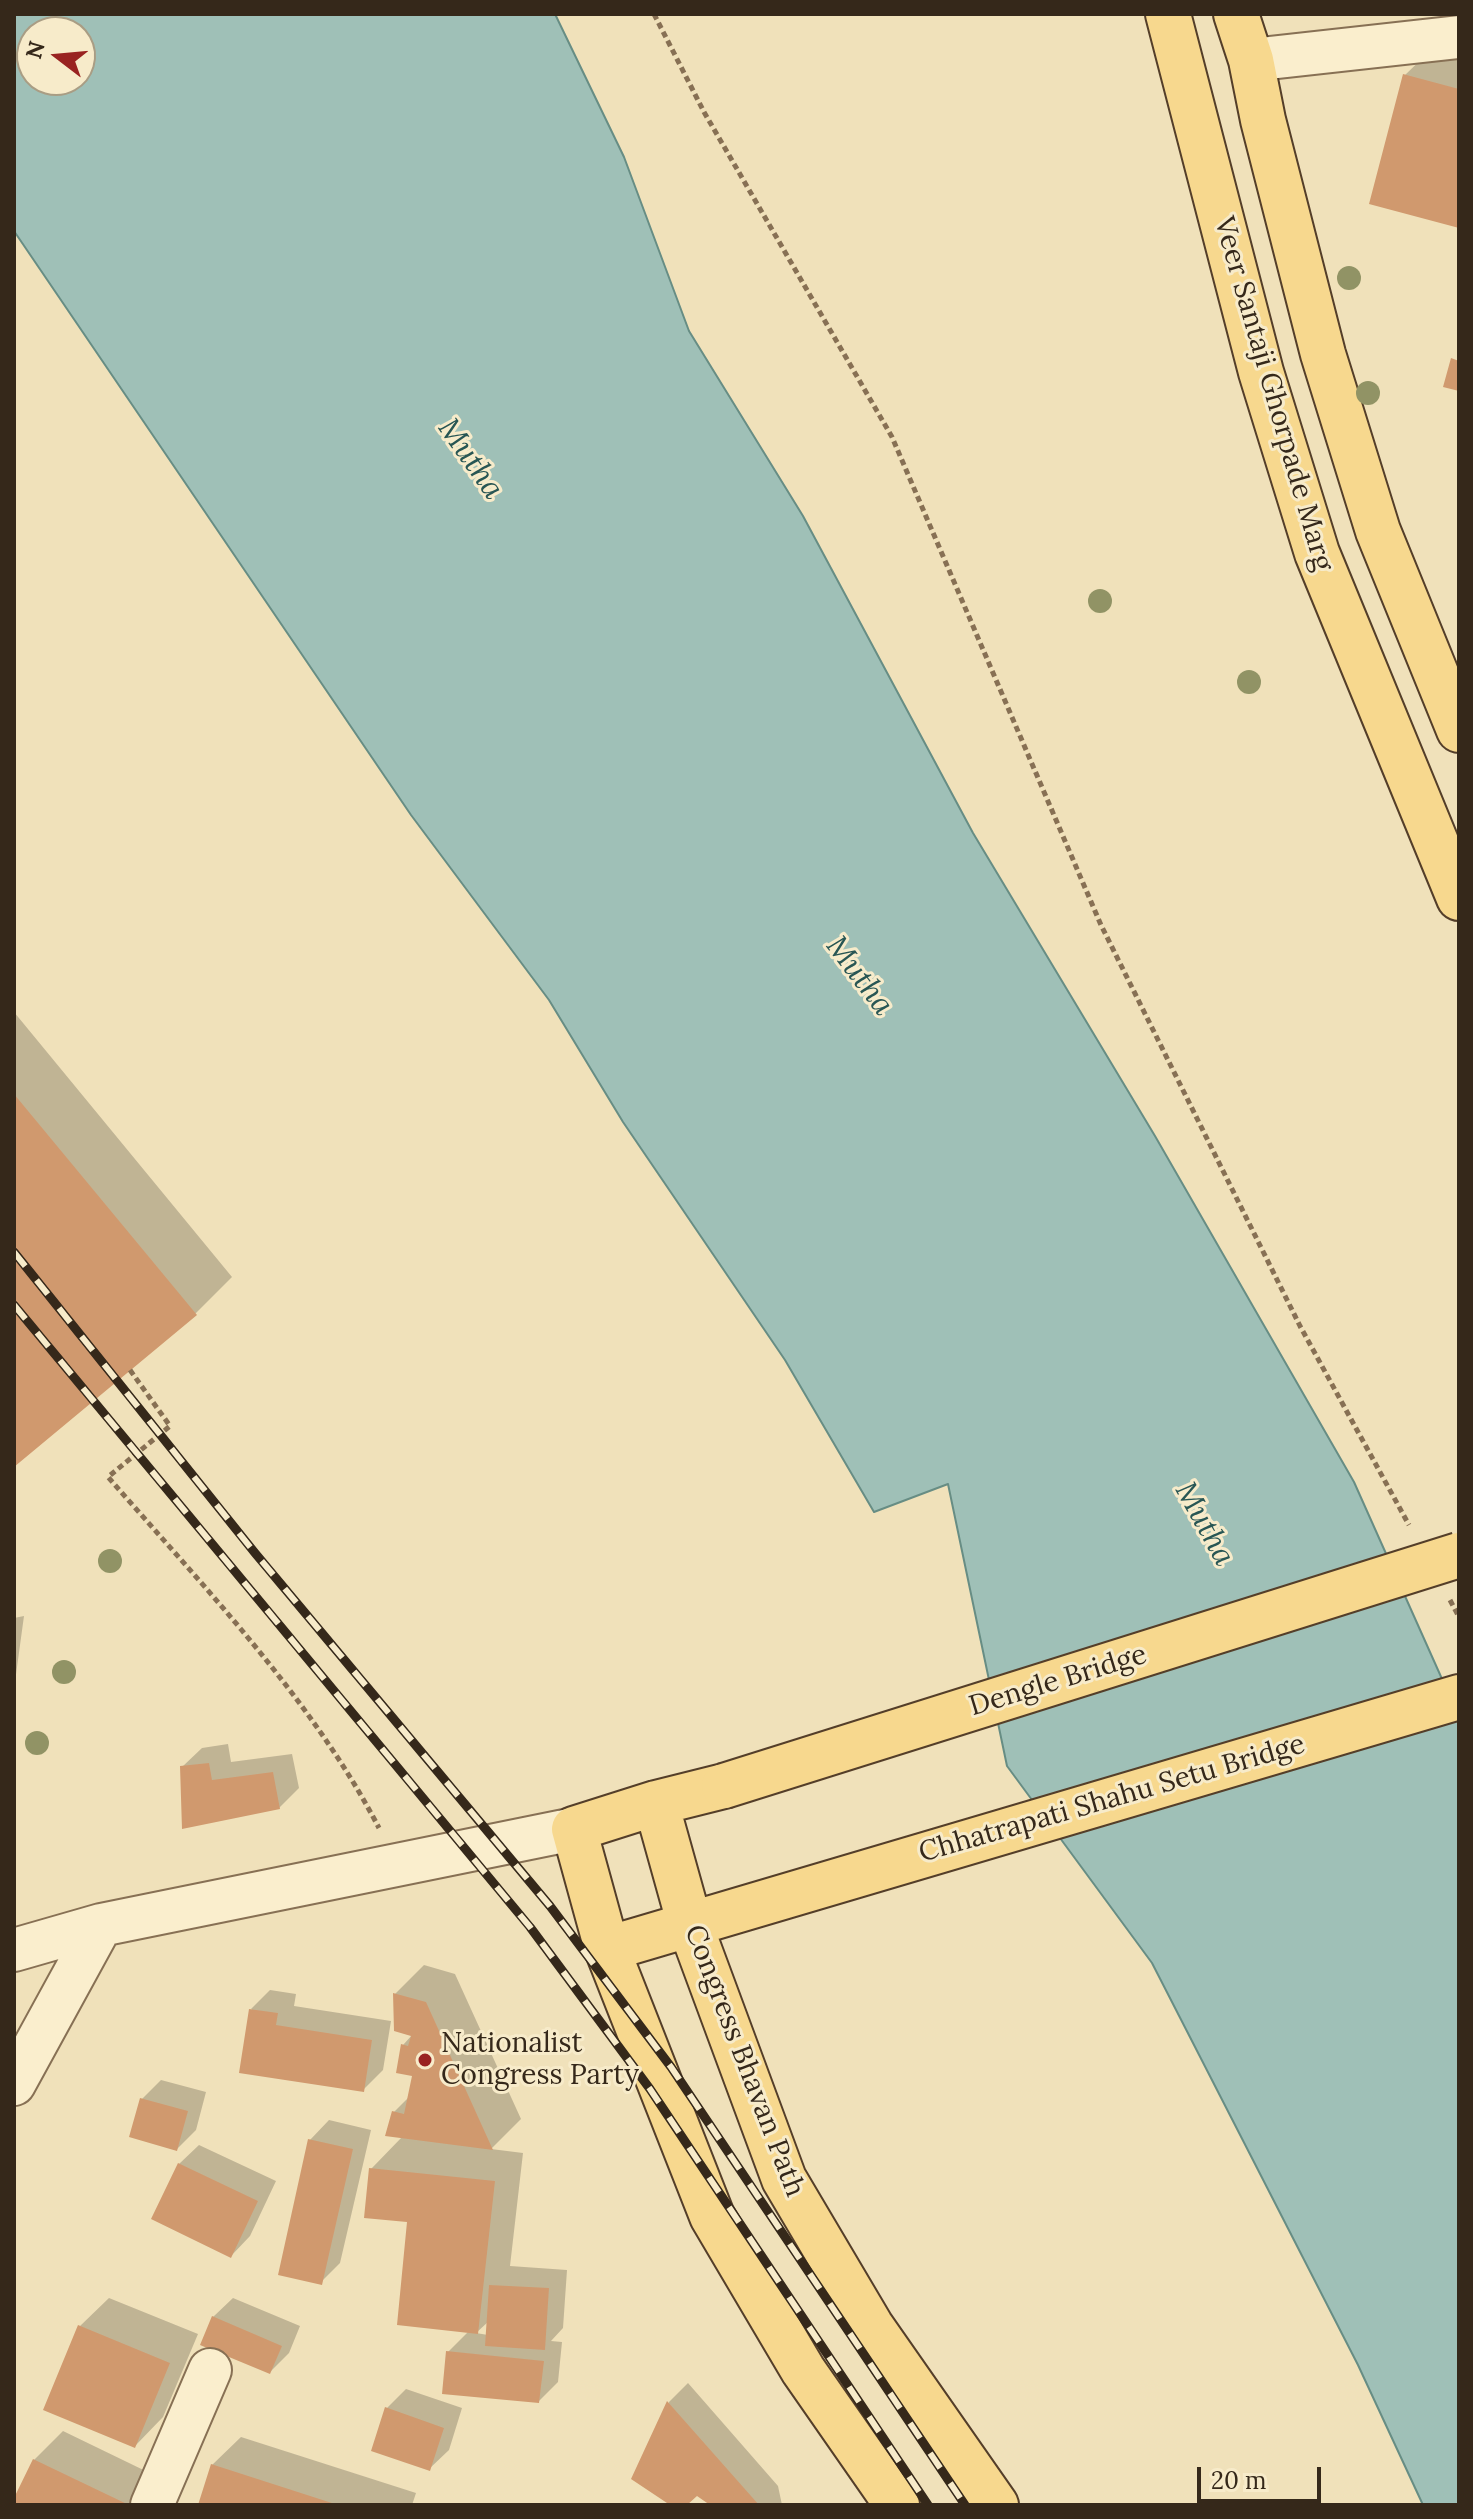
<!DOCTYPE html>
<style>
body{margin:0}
#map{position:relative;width:1473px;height:2519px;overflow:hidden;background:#f0e1ba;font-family:Lora,serif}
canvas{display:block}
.frame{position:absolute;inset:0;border:16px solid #35281a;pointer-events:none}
.north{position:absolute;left:16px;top:16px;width:80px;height:80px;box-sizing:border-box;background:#f7ebca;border:2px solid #a99d84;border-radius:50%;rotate:286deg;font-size:22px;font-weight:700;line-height:32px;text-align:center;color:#35281a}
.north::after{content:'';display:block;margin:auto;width:28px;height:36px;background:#992321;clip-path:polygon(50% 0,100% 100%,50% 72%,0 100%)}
.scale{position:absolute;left:1197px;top:2467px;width:124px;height:36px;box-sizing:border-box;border:4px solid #35281a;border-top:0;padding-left:10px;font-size:24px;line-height:28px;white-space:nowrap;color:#35281a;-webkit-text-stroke:6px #f7ebca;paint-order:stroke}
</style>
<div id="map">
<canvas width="1473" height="2519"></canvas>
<div class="frame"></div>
<div class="north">N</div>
<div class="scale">20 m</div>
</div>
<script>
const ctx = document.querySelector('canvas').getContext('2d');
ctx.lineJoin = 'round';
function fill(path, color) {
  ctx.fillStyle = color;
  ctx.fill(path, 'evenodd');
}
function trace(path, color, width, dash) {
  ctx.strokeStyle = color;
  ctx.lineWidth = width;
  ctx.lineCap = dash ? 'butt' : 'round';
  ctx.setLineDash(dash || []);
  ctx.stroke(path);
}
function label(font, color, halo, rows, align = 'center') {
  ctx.font = font + ' Lora,serif';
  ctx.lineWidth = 6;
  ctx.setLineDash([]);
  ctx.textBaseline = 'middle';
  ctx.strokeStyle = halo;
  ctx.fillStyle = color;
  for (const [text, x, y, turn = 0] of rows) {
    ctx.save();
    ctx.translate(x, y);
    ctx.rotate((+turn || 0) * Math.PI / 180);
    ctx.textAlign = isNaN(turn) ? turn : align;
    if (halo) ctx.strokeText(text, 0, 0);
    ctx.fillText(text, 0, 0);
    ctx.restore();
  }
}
const water = new Path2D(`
 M14,14h541l69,143 65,174 114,185 170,317 182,303 199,346 105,235v788h-36l-65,-140 -206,-402 -145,-197 -59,-282 -74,28 -89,-152 -162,-238 -74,-122 -138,-185 -397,-584zM32,32h48v48h-48z`);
const shadow = new Path2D(`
 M1434,47l25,6v173l-54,-151z
 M14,1012l218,265 -37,37 -181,151z
 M24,1616l-10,73v-71z
 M228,1744l3,18 61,-8 7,34 -20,20 -95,19 -2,-60 20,-19z
 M424,1965l31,9 66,145 -30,30 32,4 -13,113 57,4 -4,58 -12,13 11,1 -4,40 -19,19 -91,-49 21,-21 -59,-110 -39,-52 32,-33 -9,-24 16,-16 4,-21 -11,-30 10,-11 -18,-40zM489,2321l-1,14 -12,-2z
 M270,1990l26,4 -2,12 97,15 -8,49 -20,20 -112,-81z
 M161,2080l45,12 -10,38 -19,19 -35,-50z
 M329,2120l42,10 -31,133 -19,19 -11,-142z
 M199,2145l77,36 -26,55 -19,20 -52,-92z
 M109,2298l89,36 -35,83 -28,29 -55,-120z
 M233,2298l67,28 -11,27 -19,19 -57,-55z
 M688,2383l90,103 4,19h-69l-16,-11 -13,11h-11l-40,-27 36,-76z
 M406,2389l56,19 -13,42 -20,19 -42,-61z
 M63,2431l97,47 -13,27h-133l20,-45z
 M241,2437l175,56 -4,12h-212l12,-40z`);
const building = new Path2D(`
 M1403,74l56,15v139l-90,-24z
 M1451,358l8,3v30l-16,-4z
 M14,1094l183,221 -183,152z
 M209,1763l3,17 61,-8 7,37 -98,20 -2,-63z
 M393,1993l33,9 67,148 -108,-14 7,-25 12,3 8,-38 -16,-3 5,-29 7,2 3,-10 -17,-5z
 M249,2009l29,4 -2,12 96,15 -8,52 -125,-19z
 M140,2098l48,13 -11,40 -48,-14z
 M308,2139l45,10 -31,136 -44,-10z
 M178,2163l80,38 -27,57 -80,-39z
 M369,2168l126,13 -17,153 -81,-9 10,-103 -43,-4z
 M489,2285l60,3 -4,62 -60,-4z
 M212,2316l70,30 -12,28 -70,-29z
 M78,2325l92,38 -35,85 -92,-38z
 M446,2351l98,10 -5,42 -97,-9z
 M667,2401l92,104h-49l-13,-9 -10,9h-17l-39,-26z
 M385,2407l59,21 -14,43 -59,-20z
 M33,2459l96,46h-115v-7z
 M211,2464l124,40v1h-137z`);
const path = new Path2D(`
 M654,14l50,98 188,325 209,488 199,401 109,199
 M130,1370l40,56 -62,51c95,109 204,222 271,351
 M1450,1600l9,17`);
const minor = new Path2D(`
 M1251,60l208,-23
 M14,1950l87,-25 473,-96
 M14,2084l87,-159
 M152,2505l58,-135`);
const major = new Path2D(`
 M1168,14l93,358 56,181 142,345
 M1236,14l15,46 12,60 60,234 55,177 81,199
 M724,1786l-68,17 -82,26 33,120 105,267 91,154 94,135
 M656,1803l34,122 94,254 87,147 125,179
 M607,1949l852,-252`);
const rail = new Path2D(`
 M14,1252l241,301 295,353 121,161 294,438
 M14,1305l516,622 120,162 278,416`);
const majorBridge = new Path2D(`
 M724,1786l735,-231`);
const trees = [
 [1349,278],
 [1368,393],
 [1100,601],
 [1249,682],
 [110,1561],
 [64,1672],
 [37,1743]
];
const markers = [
 [425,2060,8,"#992321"]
];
const streetNames = [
 ["Veer Santaji Ghorpade Marg",1273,394,74],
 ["Dengle Bridge",1058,1681,-17],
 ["Chhatrapati Shahu Setu Bridge",1112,1799,-16],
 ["Congress Bhavan Path",744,2061,69]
];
const poiNames = [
 ["Nationalist",441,2044],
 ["Congress Party",441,2076]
];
const waterNames = [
 ["Mutha",470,459,55],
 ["Mutha",859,976,53],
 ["Mutha",1204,1524,61]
];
fill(water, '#9fc0b7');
trace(water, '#678d84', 2);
fill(shadow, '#0003');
fill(building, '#d0996e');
trace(minor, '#877054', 46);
trace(major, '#543e29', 48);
trace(path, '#877054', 5, [6, 4]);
trace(minor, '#faeecd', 42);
trace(major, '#f7d88e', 44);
trace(rail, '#35281a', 9);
trace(rail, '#f7ebca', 6, [18]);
trace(majorBridge, '#543e29', 48, []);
trace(majorBridge, '#f7d88e', 44);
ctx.fillStyle = '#919365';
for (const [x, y] of trees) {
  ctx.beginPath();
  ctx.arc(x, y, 12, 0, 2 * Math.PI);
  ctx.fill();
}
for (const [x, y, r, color] of markers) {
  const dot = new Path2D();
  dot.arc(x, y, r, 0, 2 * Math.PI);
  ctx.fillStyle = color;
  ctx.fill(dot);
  trace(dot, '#f7ebca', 3);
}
label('28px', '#35281a', '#f7ebca', streetNames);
label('28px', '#35281a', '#f7ebca', poiNames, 'left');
label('italic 30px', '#285654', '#f7ebca', waterNames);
</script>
